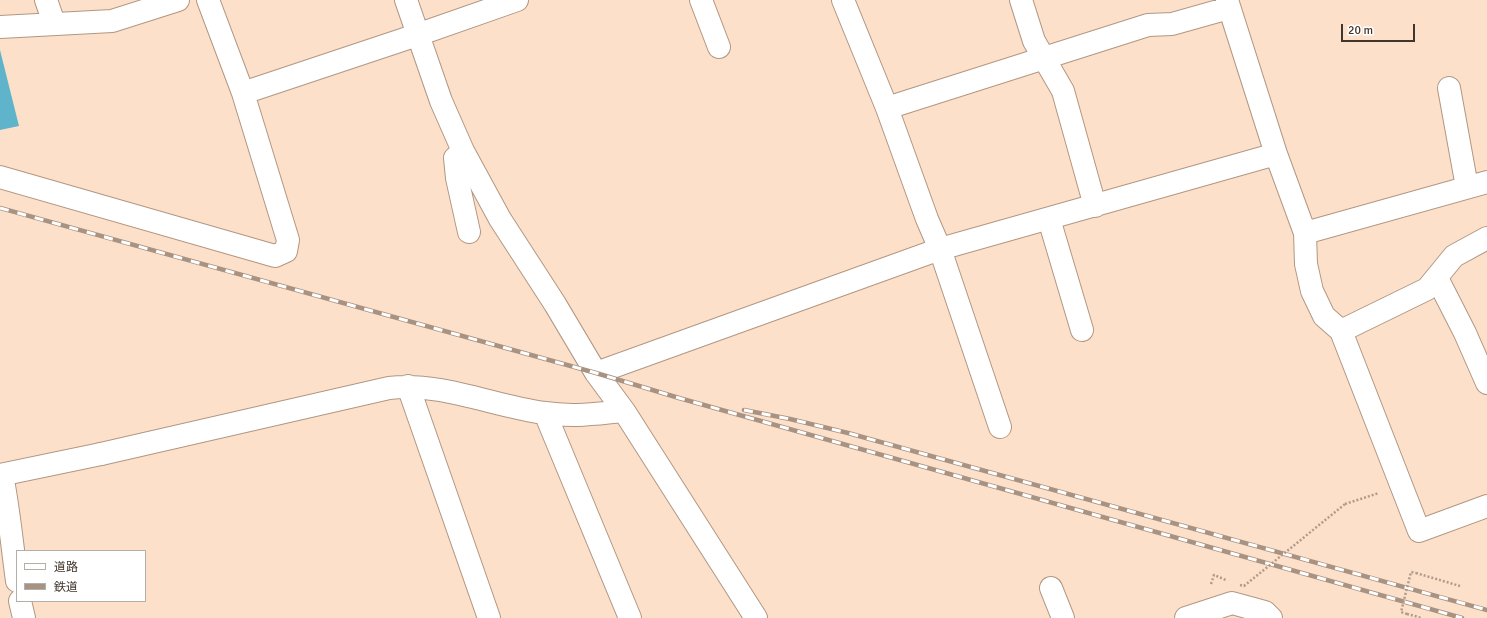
<!DOCTYPE html>
<meta charset="utf-8">
<style>
body{margin:0}
#map{position:relative;width:1487px;height:618px;overflow:hidden;background:#fde0ca;font-family:Signika,"Noto Sans JP",sans-serif}
canvas{display:block}
.legend{position:absolute;left:16px;top:550px;width:130px;height:52px;box-sizing:border-box;background:#fff;border:1px solid #b3afab;margin:0;padding:5px 7px;list-style:none;font-size:12px;color:#41362d}
.legend li{display:flex;align-items:center;gap:8px;height:20px}
.legend b{width:20px;border:1px solid #b3afab}
.scale{position:absolute;left:1341px;top:24px;width:74px;height:18px;box-sizing:border-box;border:2px solid #41362d;border-top:0;padding-left:5px;font-size:12px;line-height:14px;white-space:nowrap;color:#41362d;-webkit-text-stroke:3px #fff;paint-order:stroke}
</style>
<div id="map">
<canvas width="1487" height="618"></canvas>
<ul class="legend">
<li><b style="height:5px;background:#fff"></b>道路</li>
<li><b style="height:5px;background:#a89383"></b>鉄道</li>
</ul>
<div class="scale">20 m</div>
</div>
<script>
const ctx = document.querySelector('canvas').getContext('2d');
ctx.lineJoin = 'round';
function fill(path, color) {
  ctx.fillStyle = color;
  ctx.fill(path, 'evenodd');
}
function trace(path, color, width, dash) {
  ctx.strokeStyle = color;
  ctx.lineWidth = width;
  ctx.lineCap = dash ? 'butt' : 'round';
  ctx.setLineDash(dash || []);
  ctx.stroke(path);
}
const water = new Path2D(`
 M0,50l19,76 -19,4z`);
const path = new Path2D(`
 M1345,504l34,-11
 M1416,573l44,13
 M1211,584l3,-9 12,5
 M1407,614l15,4`);
const minor = new Path2D(`
 M46,0l8,23
 M406,0l35,101 22,50 37,68 55,85 41,69 28,38 132,207
 M701,0l18,47
 M843,0l44,108 261,-83 24,-1 57,-16
 M1021,0l13,41 29,50 32,115
 M1227,0l49,154 29,79 1,31 6,27 12,25 17,15 78,200 68,-25
 M0,27l112,-6 66,-21
 M1449,88l18,99
 M243,93l174,-58 100,-35
 M887,108l40,111 13,30 60,178
 M463,151l-8,7 2,20 12,54
 M0,177l275,79 11,-5 2,-11 -45,-147 -35,-93
 M1049,219l33,111
 M1305,233l182,-51
 M1437,278l28,55 22,50
 M1341,331l86,-42 27,-33 33,-18
 M596,373l344,-124 336,-95
 M408,386l81,232
 M545,413l85,205
 M101,454l288,-66c54,-6 103,18 156,25 26,4 52,1 79,-2
 M2,475c7,35 10,70 15,106
 M1051,588l12,30
 M20,601l4,17
 M1186,618l46,-15 33,9 6,6`);
const tertiary = new Path2D(`
 M0,475l101,-21`);
const rail = new Path2D(`
 M0,208l596,165 83,25 783,220
 M744,410l46,9 58,14 639,177`);
const pathBridge = new Path2D(`
 M1240,585l4,1 101,-82
 M1407,614l-6,-2 10,-40 5,1`);
fill(water, '#5fb3cb');
trace(minor, '#b19782', 24);
trace(tertiary, '#b19782', 24);
trace(path, '#b09b8a', 2.5, [2, 2]);
trace(minor, '#fff', 22);
trace(tertiary, '#fff', 22);
trace(rail, '#a89383', 4.5);
trace(rail, '#fff', 3, [9]);
trace(pathBridge, '#b09b8a', 2.5, [2, 2]);
</script>
